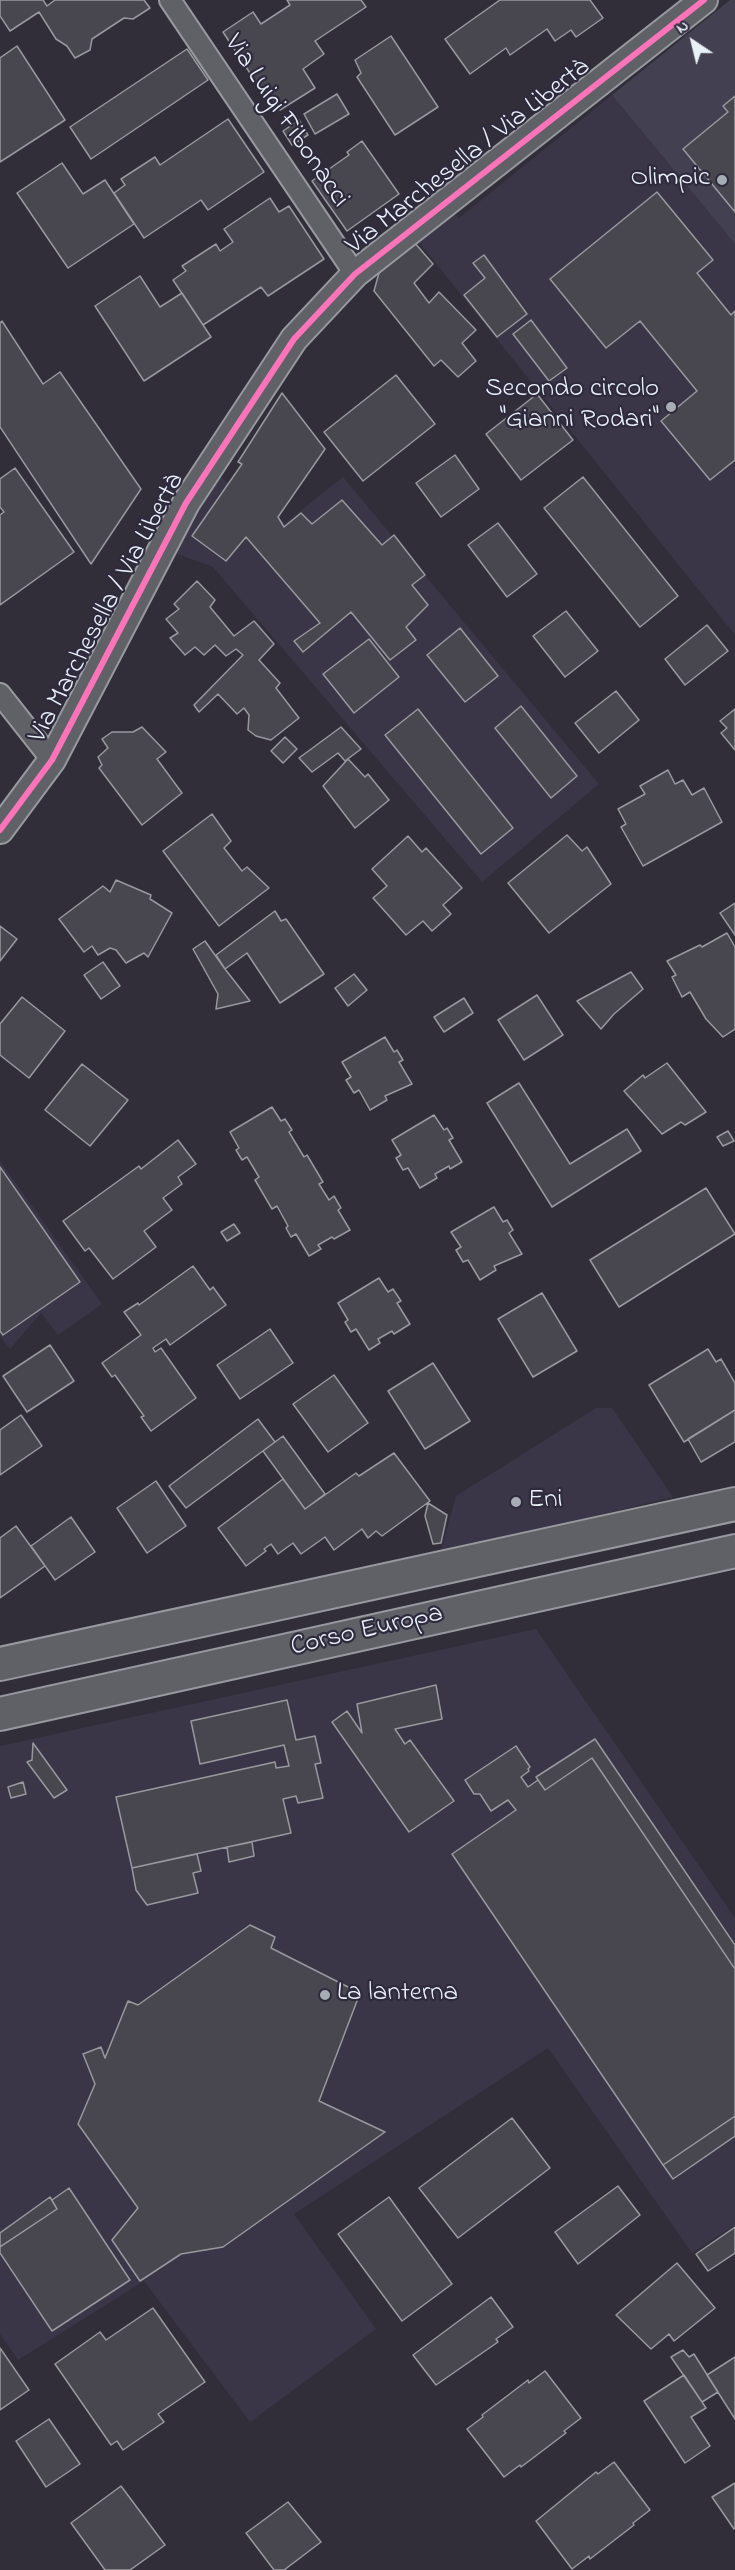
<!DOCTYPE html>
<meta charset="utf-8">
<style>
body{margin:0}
#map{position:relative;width:735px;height:2570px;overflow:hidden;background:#312e39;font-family:"Indie Flower",sans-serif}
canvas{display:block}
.north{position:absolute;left:663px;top:12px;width:60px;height:60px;-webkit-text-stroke:4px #2f2a3d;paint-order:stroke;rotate:325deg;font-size:16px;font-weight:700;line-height:24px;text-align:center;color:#e8f1f8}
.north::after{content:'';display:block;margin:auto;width:21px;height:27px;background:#e8f1f8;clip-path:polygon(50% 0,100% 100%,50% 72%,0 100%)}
</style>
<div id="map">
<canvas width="735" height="2570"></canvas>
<div class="north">N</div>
</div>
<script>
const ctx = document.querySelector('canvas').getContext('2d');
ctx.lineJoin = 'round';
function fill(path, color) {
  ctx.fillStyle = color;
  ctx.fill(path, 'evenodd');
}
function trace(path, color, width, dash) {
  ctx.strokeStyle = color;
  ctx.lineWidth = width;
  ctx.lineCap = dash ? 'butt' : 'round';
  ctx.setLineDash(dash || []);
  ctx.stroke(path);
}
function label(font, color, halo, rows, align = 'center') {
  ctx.font = font + ' "Indie Flower",sans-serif';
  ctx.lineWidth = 4.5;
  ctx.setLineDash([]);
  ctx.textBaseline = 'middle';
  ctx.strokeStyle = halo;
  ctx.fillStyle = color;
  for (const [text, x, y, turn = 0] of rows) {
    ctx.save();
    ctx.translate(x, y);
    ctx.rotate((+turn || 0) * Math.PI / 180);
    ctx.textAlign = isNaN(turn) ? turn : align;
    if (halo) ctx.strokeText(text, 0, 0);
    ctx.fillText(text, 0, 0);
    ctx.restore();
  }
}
const built = new Path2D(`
 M612,95l123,149v391l-322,-400 34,-26 12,9z
 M213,472l72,51 58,-46 256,307 -117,98 -269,-315 -44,-16z
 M0,1161l102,143 -44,31 -17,-22 -31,36 -10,-13z
 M596,1408h16l61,89 -233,57 16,-58z
 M536,1629l199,289v307l-43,28 -144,-205 -254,166 82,115 -126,93 -106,-141 -126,79 -18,-26v-588z`);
const green = new Path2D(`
 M730,0h5v244l-123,-149z`);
const building = new Path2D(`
 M0,0h43l4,6 8,-6h89l6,8 -17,11 -9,-1 -32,21 -2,11 -15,8 -8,-12 -11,-7 -17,-27 -29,19 -10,-15z
 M287,0h74l5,7 -51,34 9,13 -21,15 12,19 -35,22 -11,-17 -4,3 -42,-64 30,-20 8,12 29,-19z
 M500,0h90l13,18 -27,19 -5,-7 -16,11 -8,-12 -37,26 -4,-7 -36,26 -25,-35z
 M391,36l47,71 -43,28 -38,-58 4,-4 -6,-13z
 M17,46l48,74 -65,42v-104z
 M187,49l21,31 -117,79 -21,-32z
 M337,94l12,20 -34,20 -11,-20z
 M735,96v116l-52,-63 45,-37 -5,-6z
 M228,119l36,53 -56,38 -7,-10 -57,38 -30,-45 11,-8 -4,-6 34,-22 5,8z
 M299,120l9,15 -16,10 -9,-14z
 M362,141l37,53 -52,37 -35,-50 37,-26 -2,-3z
 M62,163l21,31 22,-14 29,44 -66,44 -51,-75z
 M657,192l56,68 -16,13 34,42 4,-4v149l-25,20 -49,-59 36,-30 -57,-70 -34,27 -56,-69z
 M270,198l9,14 10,-6 35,53 -56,37 -7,-9 -58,38 -30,-45 13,-9 -4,-5 34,-22 4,7 13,-9 -9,-13z
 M414,242l19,22 -19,19 15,20 10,-11 37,38 -14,13 14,18 -18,16 -17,-17 -7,6 -60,-75 5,-18z
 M484,255l43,59 -30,23 -33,-42 21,-17 -12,-15z
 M140,276l20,31 22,-14 29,44 -67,44 -49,-75z
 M531,320l36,48 -18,13 -36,-47z
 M2,321l41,63 17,-12 81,117 -50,75 -91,-137v-104z
 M396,375l39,49 -72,57 -39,-49z
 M282,393l43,56 -47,68 6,10 17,-14 11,11 30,-24 40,45 12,-10 31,40 -13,10 16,20 -22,22 10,13 -26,20 -39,-48 -48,40 -9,-11 26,-18 -74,-86 -20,24 -34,-25 50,-72 -4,-2z
 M537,394l36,46 -52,40 -35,-46z
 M455,455l24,34 -38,28 -25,-34z
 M15,468l59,84 -74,53v-90l4,-3 -4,-5v-28z
 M583,477l95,119 -38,31 -96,-119z
 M498,523l39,51 -30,23 -39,-52z
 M197,581l18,19 -5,7 24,29 20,-15 20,23 -15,16 21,23 -4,5 23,30 -28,22 -15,-4 -8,-6 1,-15 -5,-7 -7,6 -19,-20 -19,18 -5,-7 49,-50 -7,-6 -10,7 -11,-11 -11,10 -9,-8 -10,8 -15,-17 8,-5 -12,-14 13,-10 -5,-5z
 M566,611l32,40 -33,26 -32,-41z
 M707,625l21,26 -43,34 -20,-26z
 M460,628l38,48 -33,26 -38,-47z
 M369,639l30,38 -45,36 -31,-39z
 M616,691l23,29 -40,33 -24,-30z
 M521,706l56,70 -26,22 -56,-70z
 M418,709l95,119 -32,26 -96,-119z
 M735,709v41l-14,-17 6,-5 -7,-7z
 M142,727l24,25 -9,7 25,34 -40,32 -43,-57 3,-3 -4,-8 10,-9 -6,-9 10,-7h21z
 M341,727l20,22 -16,12 -7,-8 -26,19 -13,-14z
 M285,737l12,12 -14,14 -12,-12z
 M348,759l17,18 3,-3 21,26 -34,28 -32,-42z
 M668,770l7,14 8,-4 9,15 12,-7 18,34 -79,44 -22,-39 5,-3 -8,-15 27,-15 -5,-8z
 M212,814l19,27 -7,7 18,23 5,-4 22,21 -50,38 -56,-75z
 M567,835l15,16 5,-4 24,37 -62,49 -41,-50z
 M408,836l14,16 4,-4 36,40 -19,17 8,9 -19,17 -9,-10 -17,14 -33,-37 14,-12 -15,-17z
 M116,880l35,15 -1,4 22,14 -24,44 -4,-4 -18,10 -10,-13 -6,-2 -12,7 -6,-9 -8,6 -25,-33 44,-33 7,6z
 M735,903v32l-15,-22z
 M275,911l6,10 5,-2 38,55 -44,29 -33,-50 -22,16 -9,-14z
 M0,926l17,13 -17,22z
 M727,933l8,14v82l-12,8 -17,-18 -16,-27 -8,5 -10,-20 4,-2 -9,-14 33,-16 2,2z
 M205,941l20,28 25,32 -34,8 2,-15 -25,-45z
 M103,962l17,24 -19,13 -17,-24z
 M631,972l12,17 -29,25 -13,15 -24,-28z
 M354,974l13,16 -19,16 -13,-18z
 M537,995l26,40 -39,25 -26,-40z
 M22,997l43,34 -36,47 -29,-23v-31z
 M464,998l9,15 -29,19 -10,-15z
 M385,1037l9,15 3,-2 6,10 -4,2 13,22 -27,12 2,4 -17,10 -11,-20 -5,3 -8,-13 5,-3 -9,-15z
 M667,1063l39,49 -21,13 -4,-3 -19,12 -38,-43 19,-16 2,3z
 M82,1064l46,36 -38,46 -45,-36z
 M519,1083l51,81 57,-35 14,22 -89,56 -65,-104z
 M272,1107l9,14 4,-2 7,11 -3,2 15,25 3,-2 16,27 -4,2 10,16 5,-4 7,12 -3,2 12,20 -16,9 -2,-2 -14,8 3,4 -12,7 -13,-22 -5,3 -5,-9 2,-2 -11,-20 -5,3 -17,-29 4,-3 -12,-20 -5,3 -6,-10 3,-2 -9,-16z
 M434,1115l10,15 3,-2 6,10 -4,2 13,22 -12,7 -1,-3 -14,8 2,4 -17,10 -12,-20 -5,2 -7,-12 5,-3 -9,-15z
 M728,1131l6,10 -11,5 -6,-9z
 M178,1140l18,24 -18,13 4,7 -19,14 9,12 -28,21 12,16 -43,32 -24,-31 -4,3 -22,-30 76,-55 2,3z
 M0,1167l80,115 -77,53 -3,-4z
 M706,1188l29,46 -116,73 -29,-47z
 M494,1207l9,15 4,-2 6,10 -4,3 13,21 -28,12 2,4 -16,10 -12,-20 -5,2 -7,-12 5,-3 -10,-15z
 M234,1224l6,9 -13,8 -6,-9z
 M193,1266l17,24 3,-3 13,18 -56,40 -4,-6 -13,9 2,4 6,-4 35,50 -45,33 -10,-14 3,-1 -29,-41 -3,2 -10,-14 39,-28 -17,-23 14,-9 1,2z
 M379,1278l9,14 5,-3 8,12 -4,2 13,21 -16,10 -2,-3 -14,8 2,4 -11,7 -13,-21 -5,3 -6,-10 3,-2 -10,-17z
 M542,1293l35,58 -44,26 -35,-58z
 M270,1329l23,34 -53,36 -23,-34z
 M50,1345l24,36 -47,31 -24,-36z
 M708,1349l8,13 5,-3 14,24v27l-51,32 -35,-57z
 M433,1363l37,58 -45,28 -37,-58z
 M334,1375l34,48 -40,29 -35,-48z
 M735,1410v32l-34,20 -13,-23z
 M21,1415l21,31 -42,29v-45z
 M258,1419l17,23 -89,66 -17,-22z
 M283,1436l42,58 -20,15 -42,-58z
 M394,1453l36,48 -48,35 -6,-5 -8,7 -6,-9 -28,21 -9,-13 -24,17 -8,-11 -15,11 -7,-10 -7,5 2,2 -20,15 -28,-38 65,-49 22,30 51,-36 3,3z
 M156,1481l30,45 -39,27 -30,-45z
 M428,1503l19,12 -6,28 -8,1 -8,-28z
 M71,1517l24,35 -40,28 -24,-34z
 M16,1526l29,40 -45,32v-60z
 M436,1685l6,34 -47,10 10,15 5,-4 44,61 -45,31 -77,-110 15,-11 15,22 -5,-29z
 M287,1700l9,40 19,-4 6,27 -6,1 8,34 -25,5 -2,-7 -13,3 8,34 -159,35 -16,-71 159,-35 1,6 13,-2 -5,-21 -84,19 -9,-43z
 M595,1739l140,206v24l-143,-211 -47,32 -9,-13z
 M33,1743l34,47 -13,8 -27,-36 5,-2z
 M516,1746l14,21 -2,2 1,2 -8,6 7,10 10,-7 7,10 47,-32 143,211v147l-72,49 -211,-311 64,-44 -8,-10 -17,11 -11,-17h-6l-9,-14z
 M23,1782l3,12 -15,4 -3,-11z
 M252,1842l2,14 -25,6 -2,-15z
 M197,1854l4,17 -8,2 5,20 -51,12 -11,-15 -4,-22z
 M250,1925l25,12 -4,11 89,45 -41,108 66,31 -162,115 -42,7 -41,27 -28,-41 26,-32 -60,-84 17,-40 -12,-30 18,-7 4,11 23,-57 10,4z
 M735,2116v20l-62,43 -10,-14z
 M512,2118l38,50 -92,70 -39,-50z
 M618,2186l22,29 -62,49 -23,-32z
 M69,2188l61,92 -78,51 -52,-78v-6l57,-38 -5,-9z
 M50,2197l7,12 -57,38v-14z
 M389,2197l63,87 -50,37 -64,-87z
 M735,2227v26l-27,18 -12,-17z
 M677,2263l38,45 -41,33 -5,-7 -18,15 -35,-34z
 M491,2297l22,30 -17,12 2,3 -62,43 -23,-30z
 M153,2308l52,74 -47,32 6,8 -41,28 -6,-9 -6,4 -56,-81 45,-32 6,8z
 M0,2348l29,42 -29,20z
 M683,2350l6,7 5,-3 24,38 -16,10 -31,-45z
 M735,2357v62l-28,-44z
 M545,2371l36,47 -17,13 2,2 -45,34 -1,-2 -16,12 -37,-48 16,-12 -1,-2 46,-35 1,3z
 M684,2375l22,33 -15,9 19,29 -25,17 -41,-62z
 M49,2419l31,45 -34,23 -30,-46z
 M614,2462l36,48 -17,13 1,2 -44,34 -1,-3 -17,13 -36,-48 60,-49 2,2z
 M735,2483v45l-1,1 -22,-32z
 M121,2486l44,59 -35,25h-25l-34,-47z
 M288,2502l33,40 -37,28h-10l-28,-37z`);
const minor = new Path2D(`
 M170,0l185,274
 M0,694l52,66`);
const tertiary = new Path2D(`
 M0,830l52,-70 134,-257 108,-164 61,-65 349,-274`);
const primary = new Path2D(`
 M0,1664l735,-160
 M0,1714l735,-163`);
const cycleway = new Path2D(`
 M0,830l52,-70 134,-257 108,-164 61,-65 349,-274`);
const markers = [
 [722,180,6,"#a8adb5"],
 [671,407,6,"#a8adb5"],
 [516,1502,6,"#a8adb5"],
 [325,1995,6,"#a8adb5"]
];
const streetNames = [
 ["Via Luigi Fibonacci",285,122,56],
 ["Via Marchesella / Via Libertà",469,158,-38],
 ["Via Marchesella / Via Libertà",108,609,-62],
 ["Corso Europa",367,1632,-13]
];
const poiNames = [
 ["Olimpic",710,180],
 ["Secondo circolo",659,391],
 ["\"Gianni Rodari\"",659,422],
 ["Eni",528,1502,"left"],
 ["La lanterna",337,1995,"left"]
];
fill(built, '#3a3647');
fill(green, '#434151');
fill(building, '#48464e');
trace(building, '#98999f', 1.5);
trace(minor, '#98999f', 24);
trace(tertiary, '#98999f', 30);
trace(primary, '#98999f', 36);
trace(minor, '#606067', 20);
trace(tertiary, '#606067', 26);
trace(primary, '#606067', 32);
trace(cycleway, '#fb73b8', 6);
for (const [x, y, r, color] of markers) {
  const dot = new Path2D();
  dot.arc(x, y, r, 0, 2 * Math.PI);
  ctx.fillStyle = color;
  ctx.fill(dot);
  trace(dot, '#2f2a3d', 2);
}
label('27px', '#e8f1f8', '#2f2a3d', streetNames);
label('27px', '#e8f1f8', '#2f2a3d', poiNames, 'right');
</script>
